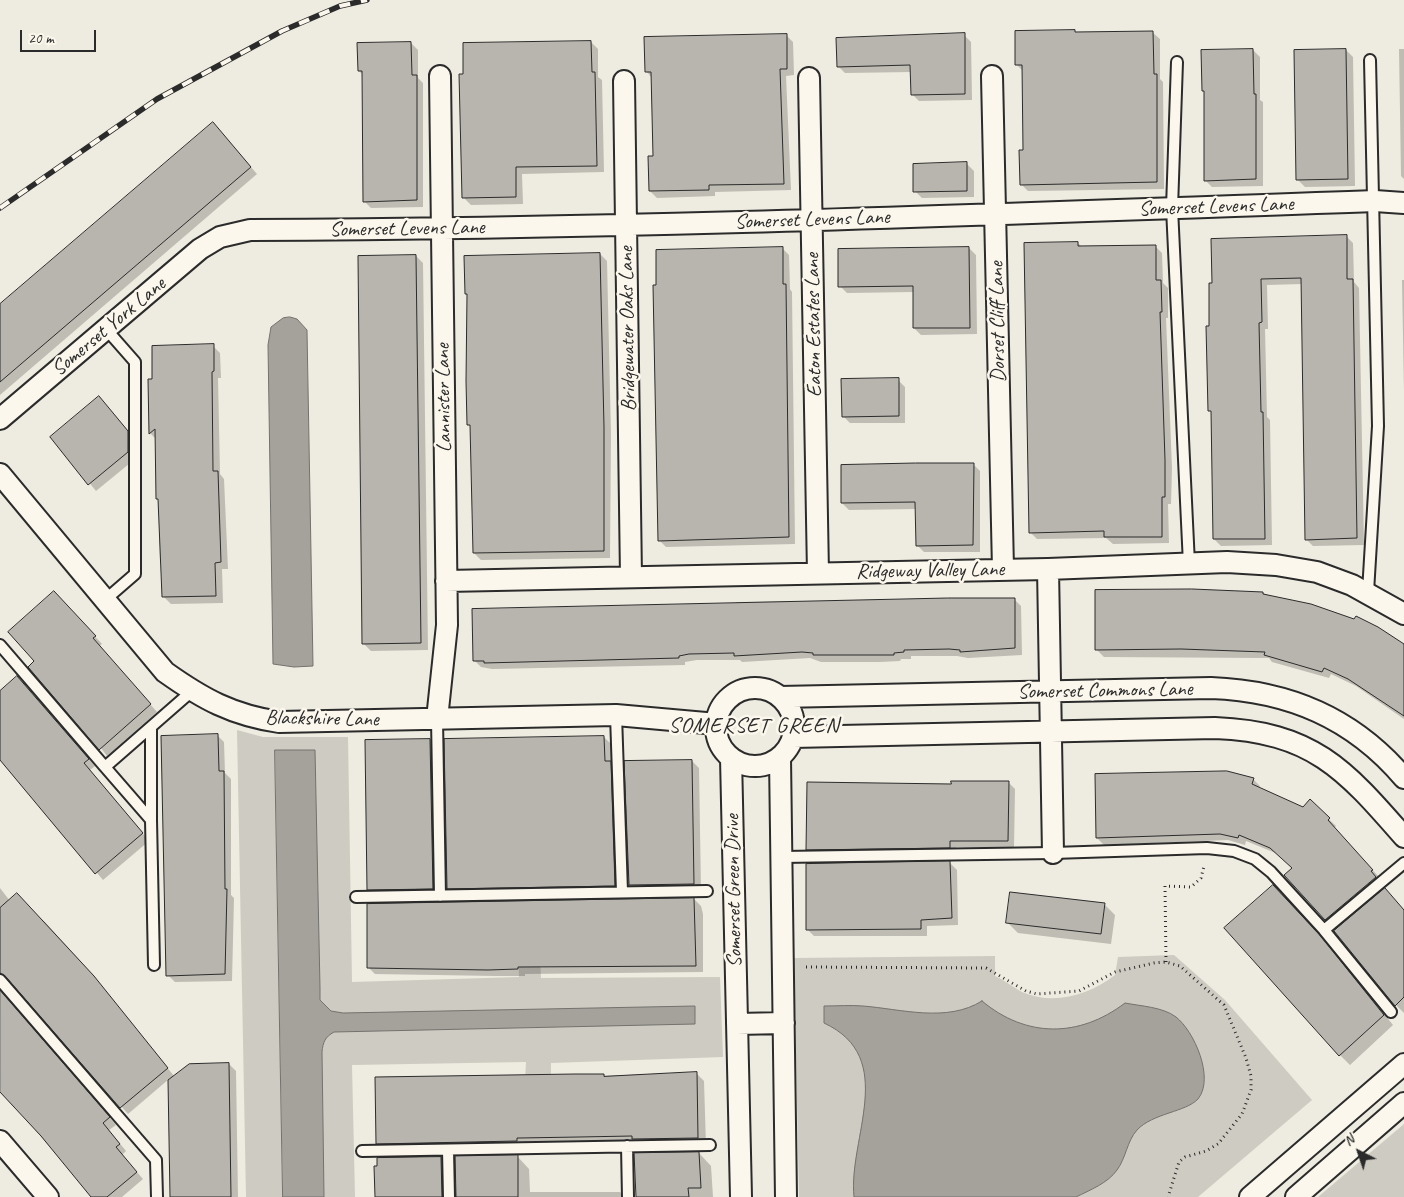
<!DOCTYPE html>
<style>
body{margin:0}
#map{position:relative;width:1404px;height:1197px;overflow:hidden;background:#eeebe0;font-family:Caveat,sans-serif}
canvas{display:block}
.north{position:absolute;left:1334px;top:1127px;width:50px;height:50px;-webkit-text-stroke:4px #fbf7ec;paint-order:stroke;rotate:319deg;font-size:14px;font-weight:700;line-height:20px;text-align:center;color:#2b2b2b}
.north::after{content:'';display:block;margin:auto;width:18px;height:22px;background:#2b2b2b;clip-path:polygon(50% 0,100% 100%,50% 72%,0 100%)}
.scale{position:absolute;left:20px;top:30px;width:76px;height:22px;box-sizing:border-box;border:2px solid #2b2b2b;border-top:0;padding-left:6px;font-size:15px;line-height:18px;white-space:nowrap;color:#2b2b2b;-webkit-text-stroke:4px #fbf7ec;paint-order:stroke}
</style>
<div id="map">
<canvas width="1404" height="1197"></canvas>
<div class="north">N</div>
<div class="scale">20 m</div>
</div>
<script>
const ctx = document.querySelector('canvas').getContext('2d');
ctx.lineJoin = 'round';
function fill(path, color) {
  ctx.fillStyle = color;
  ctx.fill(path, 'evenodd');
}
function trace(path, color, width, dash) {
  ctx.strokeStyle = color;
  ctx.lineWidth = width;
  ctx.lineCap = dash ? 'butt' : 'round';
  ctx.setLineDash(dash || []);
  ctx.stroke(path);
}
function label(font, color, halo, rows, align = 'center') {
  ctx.font = font + ' Caveat,sans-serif';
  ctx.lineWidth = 5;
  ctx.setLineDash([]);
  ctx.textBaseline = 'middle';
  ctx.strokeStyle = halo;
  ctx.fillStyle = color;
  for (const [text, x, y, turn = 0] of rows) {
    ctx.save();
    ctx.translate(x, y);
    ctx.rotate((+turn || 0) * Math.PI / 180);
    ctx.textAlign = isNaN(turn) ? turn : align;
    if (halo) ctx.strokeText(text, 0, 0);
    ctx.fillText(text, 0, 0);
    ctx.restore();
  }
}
const green = new Path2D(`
 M237,730l26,7h85l4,245 167,-5 -2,-73 21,1 3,73 179,-1 3,80 -172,6 -1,75h-28l4,-76 -174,3 3,132h-109z
 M1174,955l51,45 87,100 -114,97h-399l-5,-239 201,-2v20c9,4 18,11 27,16 32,14 67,3 93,-17l3,-18z
 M1404,1124v73h-86z`);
const water = new Path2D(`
 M290,317l7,2 10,11 6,336 -19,1 -21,-3 -5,-319 3,-18 12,-9z
 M275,750h40l5,238v12l11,11 12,2 352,-7v18l-361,8c-9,5 -11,10 -12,20l2,145h-41z
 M982,1001c44,37 97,37 143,2 15,3 38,4 51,14 18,14 39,61 22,82 -12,13 -45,14 -61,31 -10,11 -11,28 -20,40 -9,13 -27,20 -41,27h-222c-6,-59 45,-139 -30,-174v-17c13,0 26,-1 39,0 38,3 84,17 119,-5z`);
const shadow = new Path2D(`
 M1152,32l8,7v40l3,3 1,107 -136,2 -7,-7 3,-33 -1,-80 -6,-6z
 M786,35l7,7 1,33 -8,1 5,114 -76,2v4l-58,2 -7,-7 5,-34 -3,-79 -6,-7z
 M964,35l7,7 1,58 -53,1 -7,-7v-22l-67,1 -7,-7z
 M591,42l7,7v28l4,3 2,92 -82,2 1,30 -52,1 -7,-7z
 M411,43l7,7v28l5,5v124l-52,1 -7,-7 -1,-126 -4,-4z
 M1399,49h5v130l-3,-3z
 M1253,50l7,7v43l3,2v84l-51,1 -7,-7v-87l-2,-2z
 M1346,50l7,7 2,129 -50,1 -7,-7z
 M220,131l37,43 -257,221v-89z
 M967,164l7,7v26l-52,1 -7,-7z
 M1346,236l7,7 1,39 5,6 5,257 -51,1 -7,-7 -4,-255 -35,1 1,44h-3l2,88 3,3 2,125 -51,1 -7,-7 -2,-126 -2,-3v-126z
 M1078,243l4,4 73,-1 7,7 1,30 5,5v30h-2l6,150 -1,36h-3l1,39 -56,1 -7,-6 -69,1 -7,-7z
 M782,248l7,7 1,34 2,3 3,252 -129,3 -7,-7z
 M969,248l7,7 1,79 -56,1 -7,-7v-36l-67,1 -7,-7z
 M600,254l7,7 4,173 -1,124 -129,2 -7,-7 -2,-126 -3,-3 -1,-128 -2,-2z
 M416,256l7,7 5,387 -57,1 -7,-7z
 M1402,280h2v112z
 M213,346l7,7 1,25h-3l2,96 4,5 4,90h-6l1,34 -52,1 -7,-7 -1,-32 -3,-2 -3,-123 -7,-7 -1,-53h4z
 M898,380l7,7v36h-55l-7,-7z
 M106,405l29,34v20l-39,32 -44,-54z
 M973,464l7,7v81h-56l-7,-7v-36l-68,1 -7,-7z
 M1263,593l141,53v73l-48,-33 -25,-12 -2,4 -57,-16 -3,-4 -165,-1 -7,-7z
 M1014,599l7,7 1,49 -54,3 -11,-2h-46v3h-10l-1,2 -20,1h-59l-11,-4 -68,4 -2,-2h-43l-12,2v3l-193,4 -11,-2 -7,-7 262,-56v-2z
 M61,600l41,44 -3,2 58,66 -50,44 -71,-95z
 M24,684l71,82 -5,4 59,71 -46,39 -103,-121v-67z
 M217,735l7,7 1,31 6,6v116l3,3 -2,83 -57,1 -7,-7z
 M604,737l7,7v19l6,6 4,123 -166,3 -7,-7z
 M430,740l7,7 2,148 -63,1 -7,-7z
 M692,761l7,7 2,123 -64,1 -7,-7z
 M1253,779l7,7 -1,2 44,20 7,-7 26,25 -2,2 45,49 -2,2 5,6 -50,42 -47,-51 8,-8 -15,-14 -32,-13 -1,4 -17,-5 -124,5 -7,-7z
 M1008,782l7,7 -1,58h-58v7l-142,2 -7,-7 145,-64z
 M950,863l7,7 1,55 -31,1v10h-113l-7,-7z
 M0,888l10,13 26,16 2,-1 7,6 39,43 90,111 55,-12 7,7 2,126h-66l-3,-118 -41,35 -116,-133 -5,-1 -7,5 1,8 115,132 -7,5 17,21 -4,4 21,24 -21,18h-29l-93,-108z
 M694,899l7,7 2,8v58l-178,2v2h-29l-121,-2 -7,-7z
 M1104,904l11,11 -4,29 -93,-11 -11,-11z
 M1404,910v103l-8,-8z
 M1329,946l64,79 -43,40 -10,-10z
 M696,1073l8,8 2,65 -321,5 -8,-8 227,-68 2,2z
 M699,1153l12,13 2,31h-77l1,-6z
 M517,1156l12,13 1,23h90l5,5h-168z
 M441,1158l12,12 1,27h-78z`);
const building = new Path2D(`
 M1075,30v2l78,-1 1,43h3v108l-137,3 -1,-35h4l-1,-85h-7v-34z
 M965,33v61l-54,1 -1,-30 -73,2 -1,-29z
 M787,34v35h-7l4,115 -75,1v5l-60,1 -1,-35h5l-2,-84h-6l-1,-35z
 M591,41l1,31h3l2,94 -81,1v30l-54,1 -3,-124h4v-31z
 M411,42l1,33h5v125l-54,2 -1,-131h-4l-1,-28z
 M1253,49l1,45h2v85l-52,2v-90h-2l-1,-41z
 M1346,49l2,130 -52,1 -2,-130z
 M213,122l38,45 -251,215v-78z
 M967,162v29l-54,1v-28z
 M1347,235v44h6l4,259 -52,2 -4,-262 -40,1 1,43 -3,1 2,89h2l2,127h-52l-2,-128h-3l-2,-85h3v-43h3l-1,-44z
 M1078,242v4l78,-1v35h5l1,32h-2l5,148v37h-3v40h-58v-6l-75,2 -5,-290z
 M783,247v37h3l3,253 -131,4 -5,-256h3v-35z
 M969,247l1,81h-57v-42l-75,1v-38z
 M600,253l4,174v124l-131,2 -3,-128h-3l-1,-44 1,-87h-2l-1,-38z
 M416,255l5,388 -59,1 -4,-388z
 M214,344v27l-2,1 1,99h5l3,91 -6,1 1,33 -54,1 -4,-98h-2l-1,-70 -6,5 -1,-55h4v-33z
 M899,378v38l-57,1 -1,-38z
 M99,396l29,35v21l-40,33 -38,-48z
 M916,463h58l-1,82 -57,1 -1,-44 -74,1v-38z
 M1192,589l71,3v2l48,10 43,15 2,-3 22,11 26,17v72l-56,-37 -24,-11 -2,4 -58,-17 1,-3 -84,-3 -86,1v-60z
 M54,591l42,45 -3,2 58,66 -52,46 -71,-83 6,-6 -26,-29z
 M948,598h67v50l-55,4v-2l-11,-1 -45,1v2l-10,1v2h-81v-2l-11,-1 -68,4v-3l-45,1 -10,2v2l-195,5v-2h-11l-1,-52z
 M17,676l72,83 -5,4 59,70 -48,41 -95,-114v-69z
 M218,734l1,37h5l1,118h2l-2,85 -59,2 -5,-240z
 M604,736l1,25h6l4,125 -168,3 -3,-150z
 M430,739l3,150 -66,1 -2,-150z
 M692,760l2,124 -65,1 -5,-124z
 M1227,771l27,7 -2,6 51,23 7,-8 20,19 -2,2 45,50 -2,1 5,6 -51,43 -41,-45 8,-7 -22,-20 -31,-13 -1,3 -18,-4 -124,4 -1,-64z
 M951,781h58l-1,60h-58v7l-144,2 1,-68 144,2z
 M950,861l2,57 -31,2v9l-115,1v-66z
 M1273,885l46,49 65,81 -45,41 -115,-128z
 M1385,888l19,22v87l-9,9 -61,-75z
 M1010,892l95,11 -4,31 -95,-11z
 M17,893l77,83 74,92 -48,40 -115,-132 -5,-3v-65z
 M694,898l2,68 -178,1v2l-30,1 -121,-2v-64z
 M0,990l110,127 -7,6 17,21 -4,3 21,25 -30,25h-16l-50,-61 -41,-44z
 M229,1063l2,134h-61l-2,-117 21,-16z
 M697,1072l1,66 -66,1v-3l-53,1 -59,1h-3v3l-141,3 -1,-67 200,-3h29v2z
 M699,1152l2,36h-13l1,9h-53l-2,-44z
 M518,1155v42h-62l-1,-41z
 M441,1157l1,40h-67l-1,-31h3v-8z`);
const path = new Path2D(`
 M1166,962l-1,-76 26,1 10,-9 3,-12
 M806,967l180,1 40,23 11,3 42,-3 36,-19 39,-9 12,-1 14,4 44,39 22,53 5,18v14l-9,24 -24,30 -12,7 -21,6 -6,5 -11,35`);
const lane = new Path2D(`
 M1177,62l-5,146 17,356
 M1368,592l10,-166 -8,-366
 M105,600l30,-26v-212l-29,-33
 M0,645l105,122 87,-76
 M616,715l6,177
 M437,719l3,177
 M105,767l46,53 3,145
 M151,820v-93
 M782,857l271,-4 154,-5 27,3 21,8 16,13 53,58 67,82
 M356,897l351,-6
 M1324,930l80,-67
 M0,980l156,180 1,37
 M627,1146l1,51
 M448,1150l1,47
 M362,1151l348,-6`);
const street = new Path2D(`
 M992,76l11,493
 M809,78l9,495
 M624,81l7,496
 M0,419l200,-170 20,-12 30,-7c375,-1 750,-16 1125,-29l29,2
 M0,474l165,198c38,27 67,43 114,50l337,-7 101,9
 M1048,569l5,284
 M446,581l602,-12 179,-7 49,3 41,7 35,13 52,29
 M716 727a39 39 0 1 1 78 0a39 39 0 1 1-78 0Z
 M780,697l431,-9c78,3 142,30 193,90
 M437,719l10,-94 -7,-549
 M793,737l422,-9c97,4 129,40 189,109
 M731,758l10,439
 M780,758l6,439
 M737,1024l47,-1
 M0,1141l48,56
 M1250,1197l154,-133
 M1296,1197l108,-94`);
const rail = new Path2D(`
 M0,208l157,-109 125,-68 58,-25 27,-6`);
const streetNames = [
 ["Somerset Levens Lane",1216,207,-2],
 ["Somerset Levens Lane",812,220,-2],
 ["Somerset Levens Lane",407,229,-1],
 ["Dorset Cliff Lane",998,322,-91],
 ["Eaton Estates Lane",814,325,-91],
 ["Somerset York Lane",109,327,-40],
 ["Bridgewater Oaks Lane",628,329,-91],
 ["Lannister Lane",444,398,-91],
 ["Ridgeway Valley Lane",930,571,-1],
 ["Somerset Commons Lane",1105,691,-1],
 ["Blackshire Lane",322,719,1],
 ["Somerset Green Drive",734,891,-91]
];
const neighbourhoodNames = [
 ["SOMERSET GREEN",754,726]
];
fill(green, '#cecbc2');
fill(water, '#a4a29a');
trace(water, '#74726e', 1);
fill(shadow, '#0003');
fill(building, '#b8b5ae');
trace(building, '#2b2b2b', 1);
trace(lane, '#2b2b2b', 14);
trace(street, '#2b2b2b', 24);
trace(path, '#2b2b2b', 3, [1, 4]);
trace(lane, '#fbf7ec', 10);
trace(street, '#fbf7ec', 20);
trace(rail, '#2b2b2b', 5.5);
trace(rail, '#fbf7ec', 4, [11]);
label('21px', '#2b2b2b', '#fbf7ec', streetNames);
ctx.letterSpacing = '1px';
label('22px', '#2b2b2b', '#fbf7ec', neighbourhoodNames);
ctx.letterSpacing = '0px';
</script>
